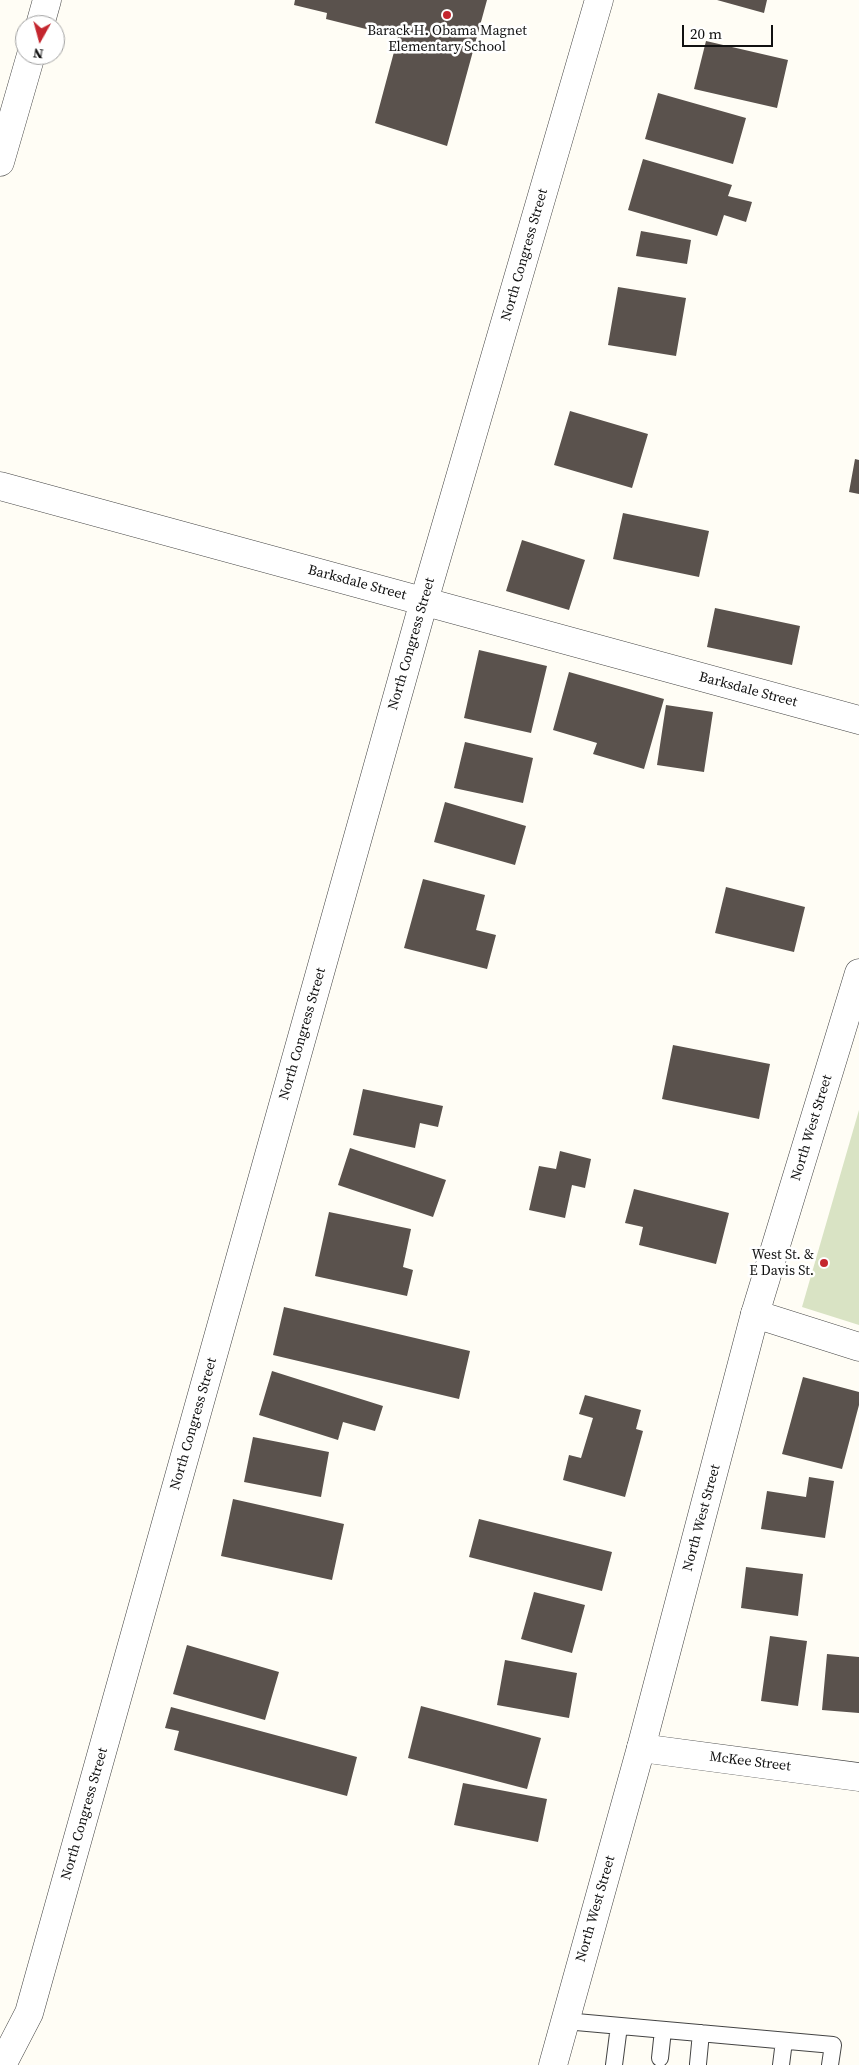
<!DOCTYPE html>
<style>
body{margin:0}
#map{position:relative;width:859px;height:2065px;overflow:hidden;background:#fffdf5;font-family:"Source Serif 4",serif}
canvas{display:block}
.north{position:absolute;left:15px;top:15px;width:50px;height:50px;box-sizing:border-box;background:#fff;border:1px solid #a0a0a0;border-radius:50%;rotate:187deg;font-size:14px;font-weight:700;line-height:20px;text-align:center;color:#111}
.north::after{content:'';display:block;margin:auto;width:18px;height:22px;background:#c4262e;clip-path:polygon(50% 0,100% 100%,50% 72%,0 100%)}
.scale{position:absolute;left:682px;top:25px;width:91px;height:22px;box-sizing:border-box;border:2px solid #111;border-top:0;padding-left:6px;font-size:15px;line-height:18px;white-space:nowrap;color:#111;-webkit-text-stroke:4px #fff;paint-order:stroke}
</style>
<div id="map">
<canvas width="859" height="2065"></canvas>
<div class="north">N</div>
<div class="scale">20 m</div>
</div>
<script>
const ctx = document.querySelector('canvas').getContext('2d');
ctx.lineJoin = 'round';
function fill(path, color) {
  ctx.fillStyle = color;
  ctx.fill(path, 'evenodd');
}
function trace(path, color, width, dash) {
  ctx.strokeStyle = color;
  ctx.lineWidth = width;
  ctx.lineCap = dash ? 'butt' : 'round';
  ctx.setLineDash(dash || []);
  ctx.stroke(path);
}
function label(font, color, halo, rows, align = 'center') {
  ctx.font = font + ' "Source Serif 4",serif';
  ctx.lineWidth = 5;
  ctx.setLineDash([]);
  ctx.textBaseline = 'middle';
  ctx.strokeStyle = halo;
  ctx.fillStyle = color;
  for (const [text, x, y, turn = 0] of rows) {
    ctx.save();
    ctx.translate(x, y);
    ctx.rotate((+turn || 0) * Math.PI / 180);
    ctx.textAlign = isNaN(turn) ? turn : align;
    if (halo) ctx.strokeText(text, 0, 0);
    ctx.fillText(text, 0, 0);
    ctx.restore();
  }
}
const cemetery = new Path2D(`
 M859,1110v215l-57,-18z`);
const building = new Path2D(`
 M295,0h192l-40,146 -72,-23 23,-86 -72,-18 1,-6 -33,-8z
 M717,0h50l-3,13z
 M706,41l82,19 -11,48 -83,-19z
 M658,93l88,25 -13,46 -88,-25z
 M643,159l89,26 -4,11 24,6 -6,20 -22,-7 -7,21 -89,-26z
 M641,231l50,9 -4,24 -51,-8z
 M618,287l68,11 -10,58 -68,-11z
 M570,411l78,23 -16,54 -78,-23z
 M855,459l4,1v34l-10,-2z
 M623,513l86,18 -10,46 -86,-18z
 M522,540l63,20 -16,50 -63,-19z
 M715,608l85,18 -8,39 -85,-18z
 M479,650l68,16 -16,67 -67,-15z
 M569,672l95,27 -20,70 -51,-15 4,-11 -44,-13z
 M666,705l47,7 -9,60 -47,-7z
 M465,742l68,16 -10,45 -69,-15z
 M445,802l81,24 -11,39 -81,-23z
 M423,879l62,16 -9,35 20,5 -9,34 -83,-21z
 M726,887l79,20 -11,45 -79,-19z
 M673,1045l97,19 -11,55 -97,-20z
 M363,1089l80,17 -5,21 -18,-4 -5,25 -62,-13z
 M350,1148l96,32 -13,37 -95,-32z
 M560,1151l31,8 -6,29 -13,-3 -7,33 -36,-8 10,-44 17,3z
 M634,1189l95,24 -13,51 -77,-19 4,-18 -18,-4z
 M329,1212l82,17 -8,38 10,3 -6,26 -92,-20z
 M284,1307l186,44 -11,48 -186,-44z
 M272,1371l111,35 -8,25 -32,-9 -5,18 -79,-25z
 M803,1377l56,15v13l-17,64 -60,-15z
 M585,1395l56,15 -5,19 7,2 -18,66 -62,-17 6,-25 12,3 12,-40 -14,-4z
 M253,1437l76,15 -8,45 -77,-15z
 M809,1477l25,4 -9,57 -64,-9 6,-38 39,6z
 M233,1499l111,25 -12,56 -111,-24z
 M479,1519l133,33 -10,39 -133,-34z
 M746,1567l57,7 -5,42 -57,-8z
 M534,1592l51,13 -13,48 -51,-14z
 M770,1636l37,5 -9,65 -37,-5z
 M187,1645l92,27 -14,48 -92,-26z
 M827,1654l32,3v56l-37,-3z
 M505,1660l72,13 -8,45 -72,-13z
 M421,1706l120,32 -14,51 -119,-31z
 M171,1707l186,50 -10,39 -173,-46 5,-19 -14,-3z
 M463,1783l84,16 -9,43 -84,-17z`);
const service = new Path2D(`
 M565,2021l268,24 -3,20
 M660,2058l3,-28
 M698,2064l3,-31
 M614,2065l5,-39
 M781,2065l3,-24`);
const minor = new Path2D(`
 M40,25l7,-25
 M0,162l31,-107
 M0,486l859,234
 M755,1314l104,33
 M641,1748l218,29
 M2,2065l27,-52 395,-1412 175,-601`);
const tertiary = new Path2D(`
 M553,2065l88,-317 114,-434 104,-341`);
const markers = [
 [447,15,5,"#c4262e"],
 [824,1263,5,"#c4262e"]
];
const poiNames = [
 ["Barack H. Obama Magnet",447,31],
 ["Elementary School",447,47],
 ["West St. &",814,1255,"right"],
 ["E Davis St.",814,1271,"right"]
];
const streetNames = [
 ["North Congress Street",525,255,-74],
 ["Barksdale Street",357,583,15],
 ["North Congress Street",412,644,-74],
 ["Barksdale Street",748,690,15],
 ["North Congress Street",303,1034,-74],
 ["North West Street",812,1128,-73],
 ["North Congress Street",194,1424,-74],
 ["North West Street",702,1518,-75],
 ["McKee Street",750,1762,7],
 ["North Congress Street",85,1814,-74],
 ["North West Street",596,1909,-74]
];
fill(cemetery, '#d9e3c4');
fill(building, '#5a524d');
trace(service, '#444', 18);
trace(minor, '#444', 29);
trace(tertiary, '#444', 29);
trace(service, '#fff', 16);
trace(minor, '#fff', 28);
trace(tertiary, '#fff', 28);
for (const [x, y, r, color] of markers) {
  const dot = new Path2D();
  dot.arc(x, y, r, 0, 2 * Math.PI);
  ctx.fillStyle = color;
  ctx.fill(dot);
  trace(dot, '#fff', 2);
}
label('14px', '#111', '#fff', poiNames);
label('14px', '#111', '#fff', streetNames);
</script>
